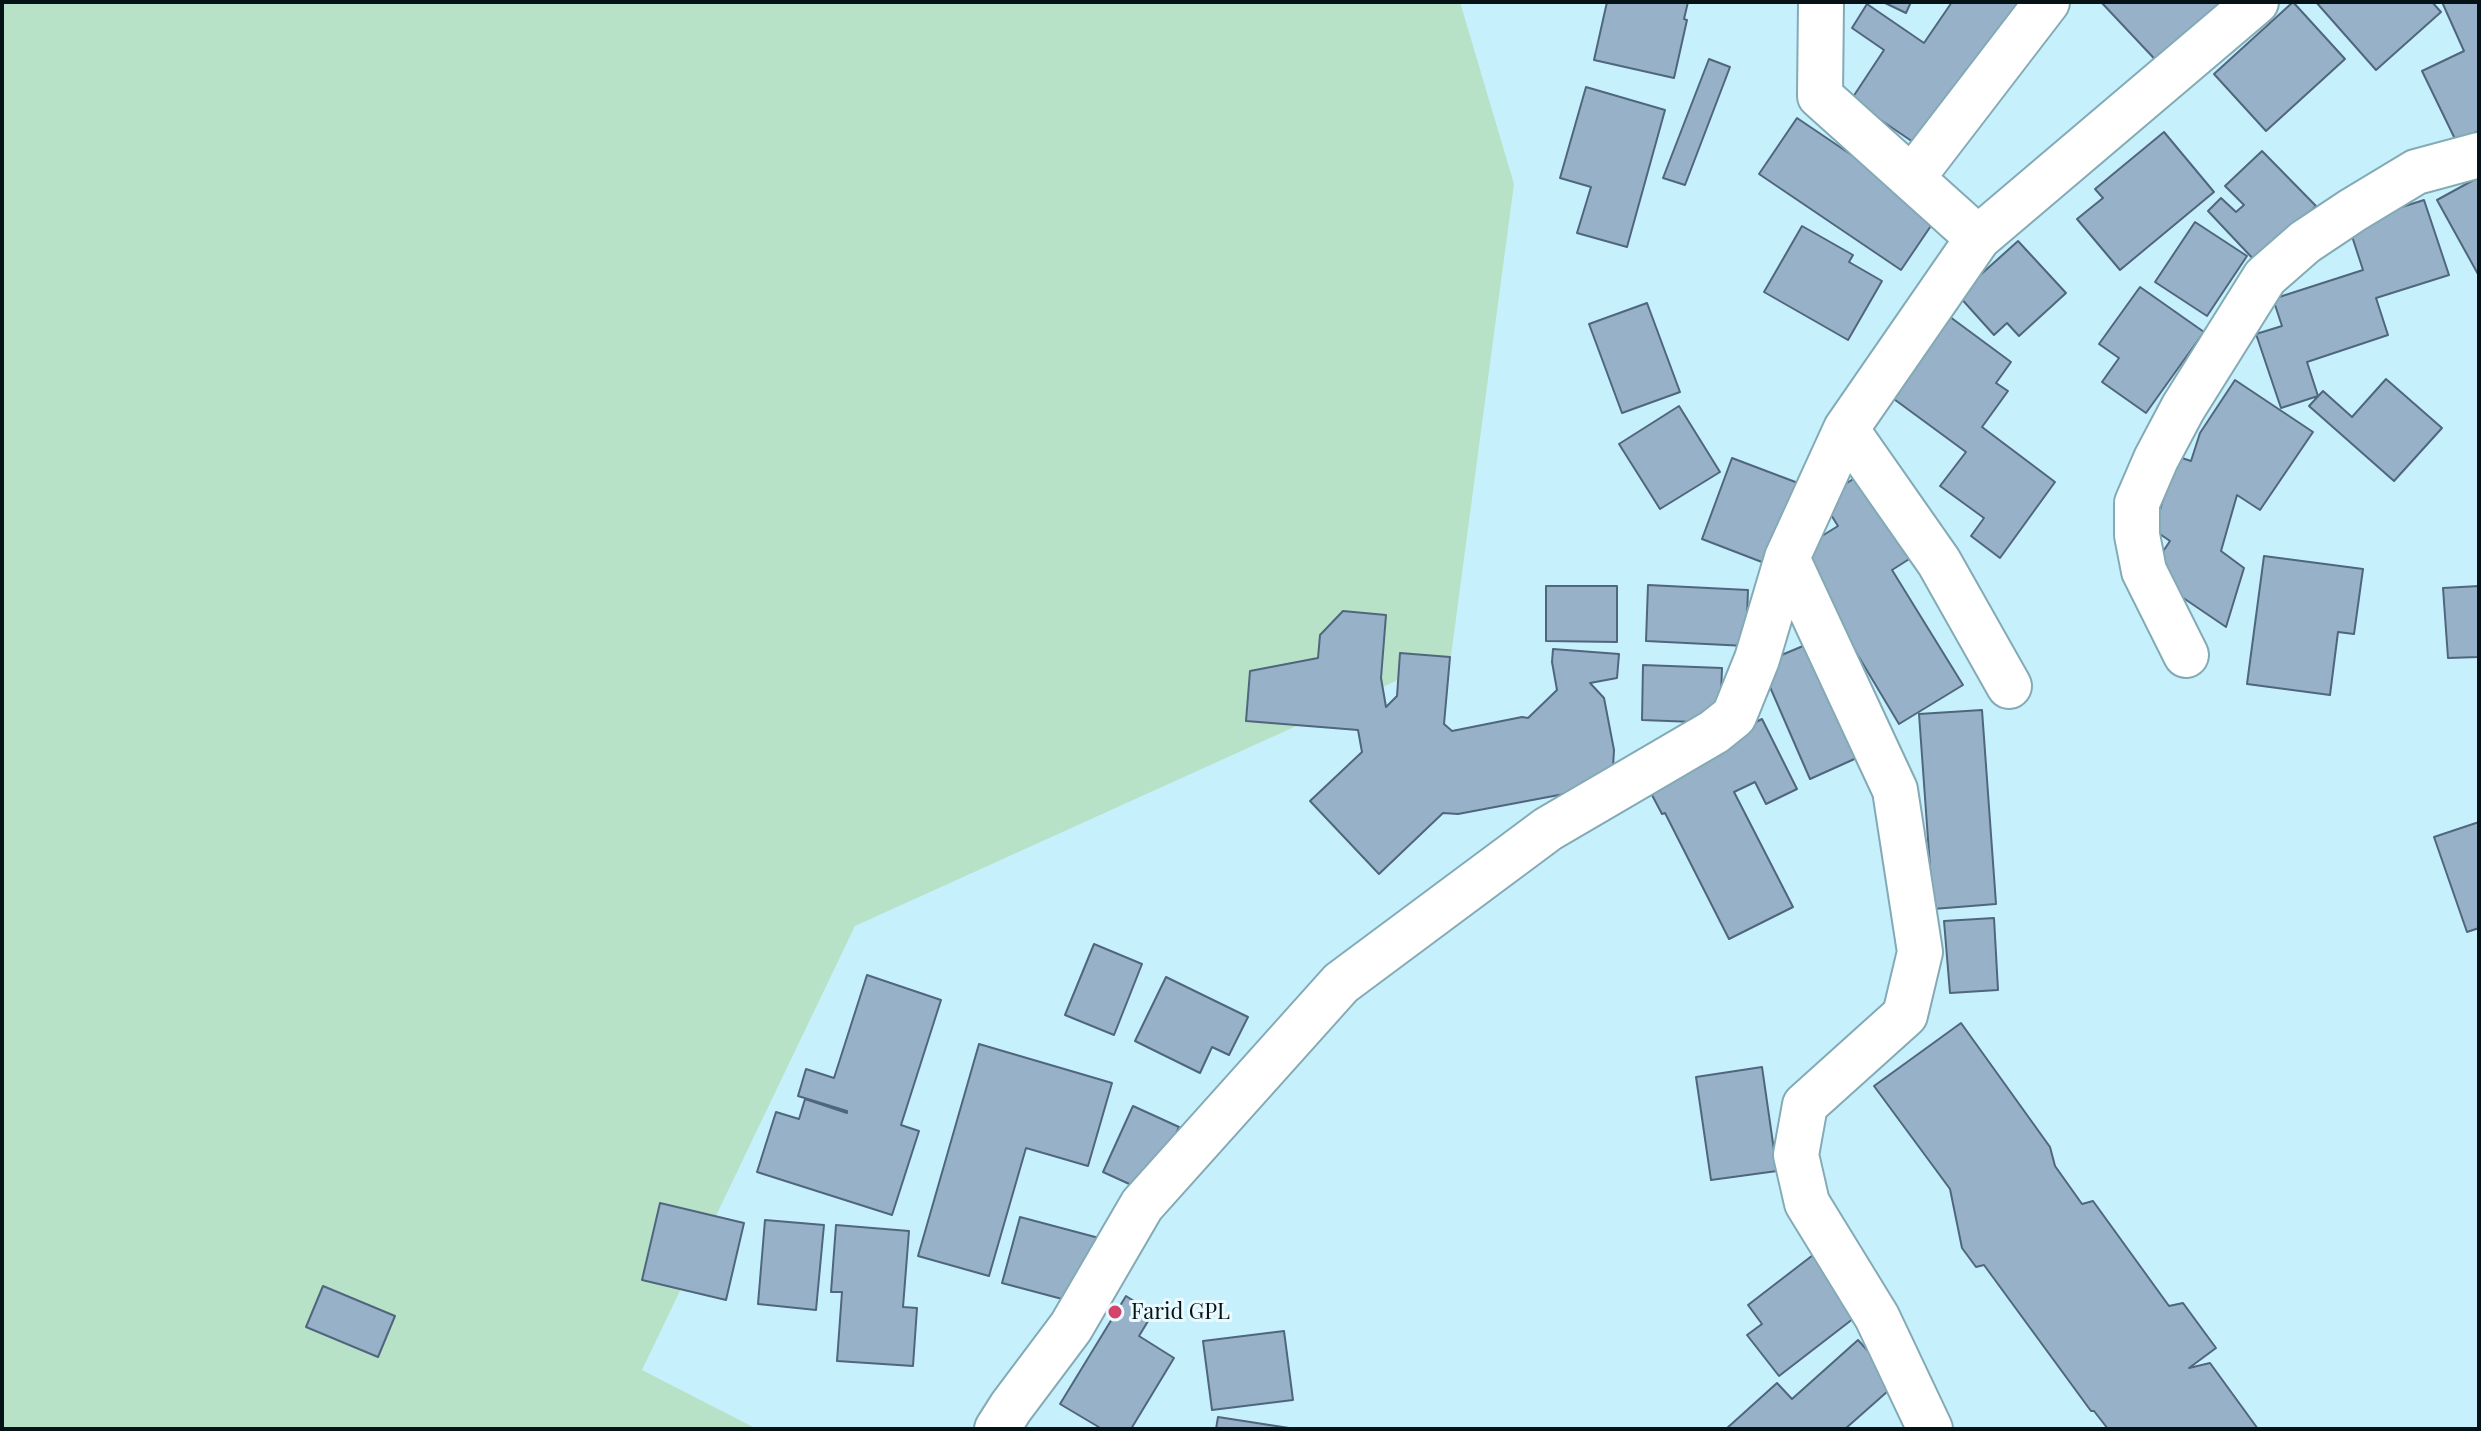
<!DOCTYPE html>
<style>
body{margin:0}
#map{position:relative;width:2481px;height:1431px;overflow:hidden;background:#c7f0fd;font-family:"Playfair Display",serif}
canvas{display:block}
.frame{position:absolute;inset:0;border:4px solid #051317;pointer-events:none}
</style>
<div id="map">
<canvas width="2481" height="1431"></canvas>
<div class="frame"></div>
</div>
<script>
const ctx = document.querySelector('canvas').getContext('2d');
ctx.lineJoin = 'round';
function fill(path, color) {
  ctx.fillStyle = color;
  ctx.fill(path, 'evenodd');
}
function trace(path, color, width, dash) {
  ctx.strokeStyle = color;
  ctx.lineWidth = width;
  ctx.lineCap = dash ? 'butt' : 'round';
  ctx.setLineDash(dash || []);
  ctx.stroke(path);
}
function label(font, color, halo, rows, align = 'center') {
  ctx.font = font + ' "Playfair Display",serif';
  ctx.lineWidth = 6;
  ctx.setLineDash([]);
  ctx.textBaseline = 'middle';
  ctx.strokeStyle = halo;
  ctx.fillStyle = color;
  for (const [text, x, y, turn = 0] of rows) {
    ctx.save();
    ctx.translate(x, y);
    ctx.rotate((+turn || 0) * Math.PI / 180);
    ctx.textAlign = isNaN(turn) ? turn : align;
    if (halo) ctx.strokeText(text, 0, 0);
    ctx.fillText(text, 0, 0);
    ctx.restore();
  }
}
const green = new Path2D(`
 M2,2h1458l54,182 -63,472 -596,270 -213,444 115,59h-755z`);
const building = new Path2D(`
 M1607,2h81l-4,17 3,1 -13,58 -80,-18z
 M1883,2h28l-5,11z
 M1952,2h91l-64,75 -12,-8 -51,75 -65,-44 33,-50 -32,-22 15,-24 57,39z
 M2101,2h119l8,9 -63,59z
 M2293,2l52,57 -79,72 -52,-57z
 M2316,2h116l9,10 -65,58z
 M2442,2h37v129l-23,10 -34,-70 42,-20z
 M1709,59l21,8 -45,118 -22,-7z
 M1586,87l79,23 -38,137 -50,-14 14,-46 -31,-9z
 M1797,118l142,96 -38,56 -142,-96z
 M2164,132l50,60 -94,78 -43,-51 26,-21 -8,-9z
 M2262,151l54,55 -59,57 -49,-52 13,-13 15,14 8,-7 -19,-19z
 M2479,177v99l-42,-76z
 M2424,200l25,75 -73,23 12,37 -81,27 11,34 -37,12 -25,-74 26,-8 -9,-27 90,-29 -15,-46z
 M2195,222l52,34 -40,60 -52,-34z
 M1802,226l51,29 -4,7 33,19 -34,59 -84,-48z
 M2018,241l48,52 -47,43 -12,-13 -13,12 -36,-40z
 M2140,287l64,45 -58,81 -44,-31 17,-24 -20,-14z
 M1647,303l33,89 -58,21 -33,-89z
 M1942,311l69,51 -15,21 12,8 -26,36 73,55 -55,76 -29,-22 13,-18 -44,-32 26,-34 -83,-61z
 M2386,379l56,49 -48,53 -85,-75 14,-15 29,26z
 M2235,380l78,52 -53,78 -23,-15 -16,56 23,17 -18,59 -78,-53 22,-33 -16,-11 22,-74 15,5 9,-28z
 M1679,406l41,66 -60,37 -41,-65z
 M1732,458l66,25 -31,81 -65,-25z
 M1863,473l51,83 -22,14 71,115 -64,39 -103,-172 42,-26 -17,-27z
 M2264,556l99,13 -9,65 -16,-2 -8,63 -83,-11z
 M1648,585l100,5 -2,56 -100,-5z
 M1546,586h71v56l-71,-1z
 M2479,586v71l-31,1 -5,-70z
 M1343,611l43,4 -5,63 5,29 11,-11 3,-43 50,4 -6,67 8,7 70,-14 6,1 29,-28 -5,-28 1,-13 66,5 -2,24 -27,5 14,15 10,52 -2,35 -154,29 -15,-1 -64,61 -69,-73 52,-49 -4,-22 -112,-9 4,-50 68,-13 2,-23z
 M1815,641l55,111 -60,27 -50,-115z
 M1643,665l79,3 -2,55 -78,-3z
 M1982,710l14,194 -63,5 -14,-195z
 M1762,719l35,70 -31,15 -11,-22 -21,10 59,115 -64,32 -64,-126 -3,1 -19,-36z
 M2479,822v106l-12,4 -33,-95z
 M1994,918l4,72 -48,3 -6,-72z
 M1094,944l48,20 -28,71 -49,-20z
 M867,975l74,25 -40,125 18,6 -27,84 -135,-43 19,-60 23,7 6,-20 42,14v-2l-49,-15 8,-27 28,9z
 M1166,977l82,40 -19,38 -17,-8 -12,26 -65,-32z
 M1961,1023l89,124 5,19 27,38 11,-3 76,105 14,-3 33,45 -27,20 21,-5 48,66h-150l-14,-18h-3l-107,-146 -8,2 -14,-19 -12,-59 -76,-103z
 M979,1044l133,39 -24,83 -62,-18 -37,128 -71,-20z
 M1762,1067l15,104 -66,9 -15,-103z
 M1133,1106l46,21 -30,66 -46,-21z
 M660,1203l84,20 -18,77 -84,-20z
 M1020,1217l79,21 -18,66 -79,-21z
 M765,1220l59,5 -8,85 -58,-6z
 M836,1225l73,6 -6,76 14,1 -4,58 -76,-5 5,-69h-11z
 M1813,1255l45,60 -79,61 -32,-41 15,-11 -14,-19z
 M323,1286l72,30 -17,41 -72,-30z
 M1126,1296l27,17 -14,23 35,22 -43,71h-29l-42,-25z
 M1284,1331l9,69 -81,10 -9,-69z
 M1858,1340l39,43 -52,46h-119l51,-46 15,16z
 M1218,1417l71,11v1h-73z`);
const street = new Path2D(`
 M1821,2l-1,94 158,142 278,-236
 M1912,178l135,-176
 M1846,429l93,133 70,124
 M1787,558l108,232 25,162 -15,63 -100,90 -9,50 11,48 70,114 53,112
 M2186,655l-42,-84 -7,-36v-32l19,-44 27,-51 82,-131 40,-35 48,-32 63,-38 63,-17
 M997,1429l14,-22 60,-80 71,-122 199,-222 207,-154 166,-97 20,-16 23,-57 30,-101 59,-129 132,-191`);
const markers = [
 [1115,1312,8,"#d3446b"]
];
const poiNames = [
 ["Farid GPL",1131,1312]
];
fill(green, '#b7e2c8');
fill(building, '#97b1c9');
trace(building, '#4f667c', 2);
trace(street, '#83aab5', 48);
trace(street, '#fff', 44);
for (const [x, y, r, color] of markers) {
  const dot = new Path2D();
  dot.arc(x, y, r, 0, 2 * Math.PI);
  ctx.fillStyle = color;
  ctx.fill(dot);
  trace(dot, '#e9f9fe', 3);
}
label('22px', '#051317', '#e9f9fe', poiNames, 'left');
</script>
